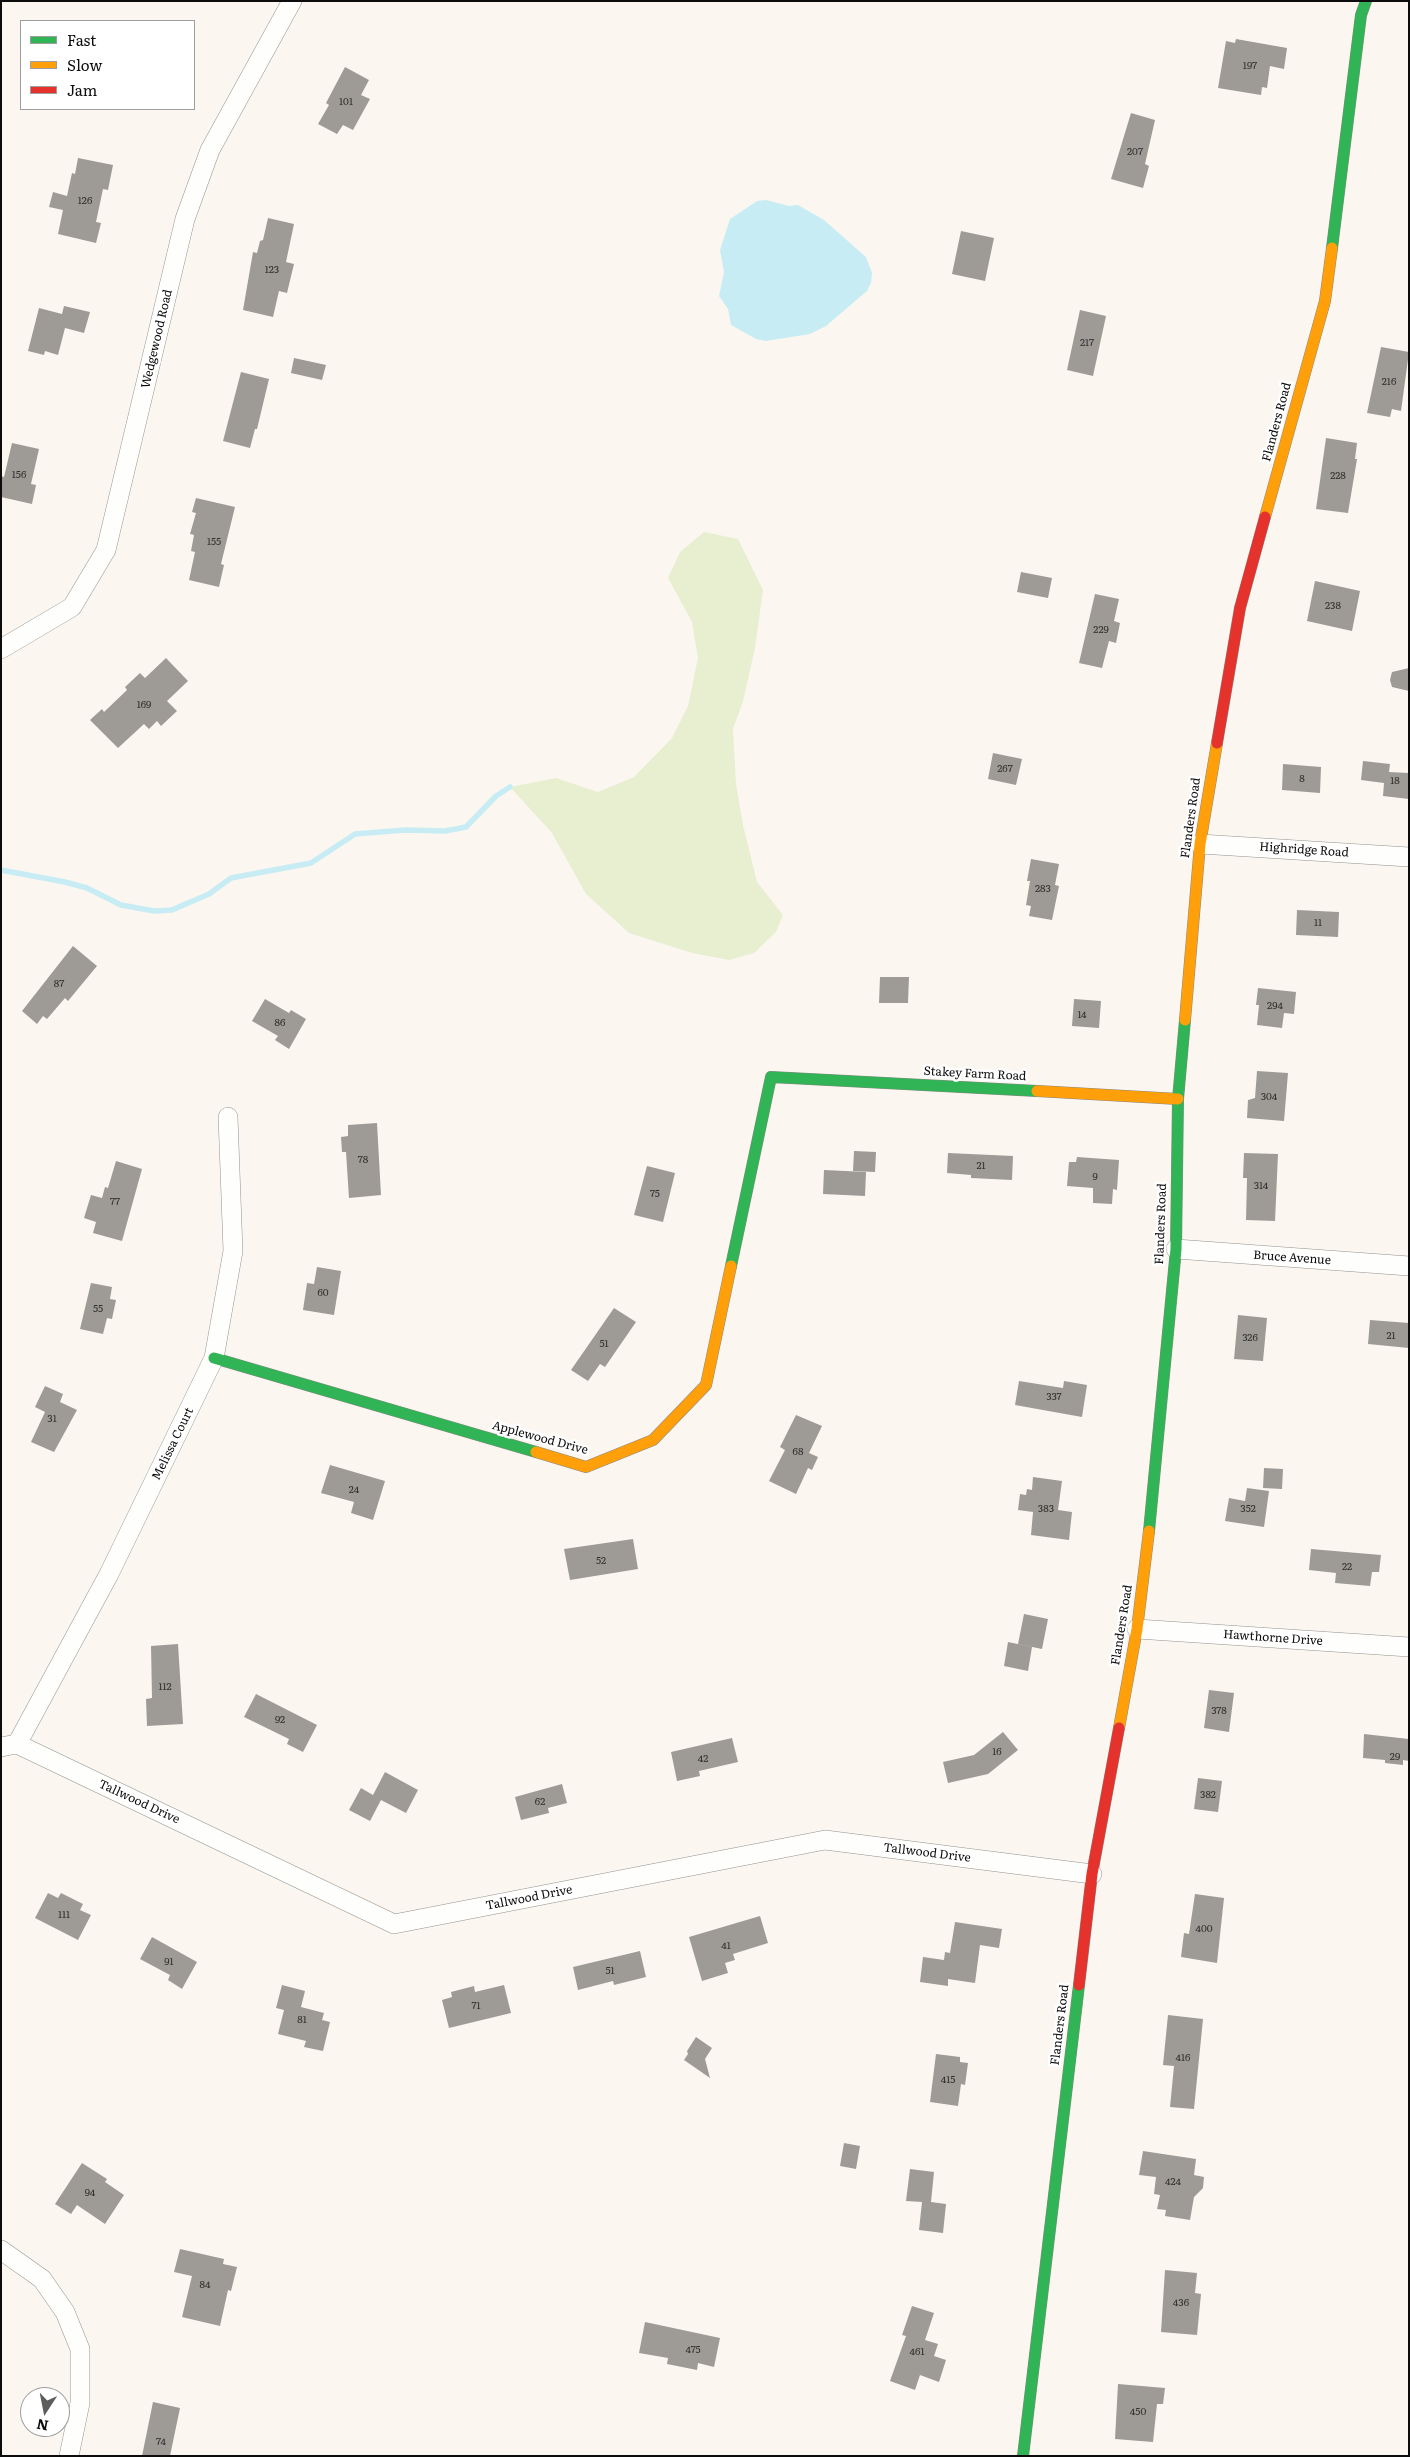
<!DOCTYPE html>
<style>
body{margin:0}
#map{position:relative;width:1410px;height:2457px;overflow:hidden;background:#fbf7f0;font-family:Literata,serif}
canvas{display:block}
.frame{position:absolute;inset:0;border:2px solid #0c0c0c;pointer-events:none}
.legend{position:absolute;left:20px;top:20px;width:175px;height:90px;box-sizing:border-box;background:#fff;border:1px solid #9e9e9e;margin:0;padding:6px 9px;list-style:none;font-size:15px;color:#0c0c0c}
.legend li{display:flex;align-items:center;gap:10px;height:25px}
.legend b{width:25px;border:1px solid #9e9e9e}
.north{position:absolute;left:20px;top:2387px;width:50px;height:50px;box-sizing:border-box;background:#fff;border:1px solid #9e9e9e;border-radius:50%;rotate:191deg;font-size:14px;font-weight:700;line-height:20px;text-align:center;color:#0c0c0c}
.north::after{content:'';display:block;margin:auto;width:18px;height:22px;background:#605e5c;clip-path:polygon(50% 0,100% 100%,50% 72%,0 100%)}
</style>
<div id="map">
<canvas width="1410" height="2457"></canvas>
<div class="frame"></div>
<ul class="legend">
<li><b style="height:6px;background:#30b455"></b>Fast</li>
<li><b style="height:6px;background:#ff9f0a"></b>Slow</li>
<li><b style="height:6px;background:#e5322d"></b>Jam</li>
</ul>
<div class="north">N</div>
</div>
<script>
const ctx = document.querySelector('canvas').getContext('2d');
ctx.lineJoin = 'round';
function fill(path, color) {
  ctx.fillStyle = color;
  ctx.fill(path, 'evenodd');
}
function trace(path, color, width, dash) {
  ctx.strokeStyle = color;
  ctx.lineWidth = width;
  ctx.lineCap = dash ? 'butt' : 'round';
  ctx.setLineDash(dash || []);
  ctx.stroke(path);
}
function label(font, color, halo, rows, align = 'center') {
  ctx.font = font + ' Literata,serif';
  ctx.lineWidth = 5;
  ctx.setLineDash([]);
  ctx.textBaseline = 'middle';
  ctx.strokeStyle = halo;
  ctx.fillStyle = color;
  for (const [text, x, y, turn = 0] of rows) {
    ctx.save();
    ctx.translate(x, y);
    ctx.rotate((+turn || 0) * Math.PI / 180);
    ctx.textAlign = isNaN(turn) ? turn : align;
    if (halo) ctx.strokeText(text, 0, 0);
    ctx.fillText(text, 0, 0);
    ctx.restore();
  }
}
const green = new Path2D(`
 M704,532l34,7 25,51 -8,58 -12,53 -10,28 3,55 7,41 14,57 26,33 -7,17 -22,21 -25,7 -37,-7 -63,-20 -43,-39 -34,-61 -42,-46 46,-9 42,14 36,-15 38,-39 16,-32 10,-48 -6,-36 -24,-44 12,-26z`);
const water = new Path2D(`
 M766,200l23,6 9,-1 26,15 42,37 6,16 -1,10 -4,8 -41,35 -16,8 -44,7 -10,-2 -25,-14 -3,-16 -9,-13 5,-24 -4,-22 10,-31 27,-18z`);
const stream = new Path2D(`
 M1,870l64,12 22,6 34,17 33,6 18,-1 37,-16 22,-16 80,-15 44,-29 50,-4 40,1 21,-4 30,-31 14,-9`);
const building = new Path2D(`
 M1236,39l51,9 -3,21 -14,-3 -3,22 -5,-1 -1,8 -43,-7 8,-47 9,2z
 M345,67l24,13 -8,15 9,4 -17,31 -10,-5 -6,9 -19,-10 11,-19 -3,-2z
 M1131,113l24,7 -10,44 4,2 -6,22 -32,-9z
 M78,158l35,7 -5,25 -5,-1 -7,33 5,1 -5,20 -38,-9 5,-24 -14,-3 4,-15 14,4 5,-23 3,1z
 M268,218l26,6 -8,38 8,2 -7,29 -8,-2 -6,26 -30,-7 10,-58 4,1 3,-12 3,-1z
 M961,231l33,7 -9,43 -33,-7z
 M64,306l26,6 -6,21 -19,-5 -7,27 -13,-4 -1,4 -16,-4 11,-43 23,6z
 M1080,310l26,6 -13,60 -26,-6z
 M1381,347l28,5 -8,59 -9,-2 -2,8 -23,-4z
 M294,358l32,7 -4,15 -31,-7z
 M241,372l28,7 -12,50h-2l-5,19 -27,-7z
 M1326,438l31,5 -2,16h2l-9,54 -32,-4z
 M12,443l27,6 -8,35 5,1 -4,19 -31,-7v-21l3,1z
 M196,498l39,9 -14,57 3,1 -5,22 -30,-7 6,-28 -4,-1 3,-16 -4,-1 6,-21 -4,-1z
 M1021,572l31,6 -4,20 -31,-6z
 M1315,581l45,10 -8,40 -45,-10z
 M1095,594l24,5 -5,22 6,2 -4,20 -7,-2 -7,27 -23,-5z
 M166,658l22,23 -21,20 10,10 -16,15 -4,-5 -8,8 -5,-5 -26,24 -28,-28 12,-11 2,3 23,-22 -2,-3 15,-14 5,5z
 M1409,668v23l-17,-4 -2,-7 2,-8z
 M993,753l29,6 -6,26 -28,-6z
 M1363,761l27,3 -1,8 20,1v26l-26,-3 1,-13 -23,-3z
 M1283,764l38,3 -1,26 -38,-3z
 M1031,859l28,5 -4,21 4,1 -7,34 -23,-4 2,-10 -5,-1 4,-24h-3z
 M1297,910l42,2 -1,25 -42,-2z
 M73,946l24,20 -29,35 -3,-3 -18,21 -4,-3 -6,8 -15,-13z
 M880,977h29l-1,26h-29z
 M1258,988l38,4 -2,22 -10,-1 -2,15 -25,-3 2,-20h-3z
 M265,999l24,14 2,-3 15,9 -17,30 -14,-9 3,-4 -26,-15z
 M1074,999l27,2 -2,27 -27,-2z
 M1257,1071l31,2 -4,48 -37,-3 1,-18 7,-2z
 M377,1123l4,72 -32,3 -3,-46h-4l-1,-15 7,-1v-11z
 M854,1151l22,1 -1,20 -22,-1z
 M948,1153l65,3 -1,24 -41,-2v-3l-24,-2z
 M1244,1153l34,1 -3,67 -29,-1 1,-42h-4z
 M1077,1157l42,3 -2,30 -4,-1 -1,15 -19,-1v-15l-26,-2 2,-24h7z
 M116,1161l26,8 -20,72 -29,-8 3,-11 -12,-4 7,-23 11,3 3,-11 3,1z
 M647,1166l28,7 -12,49 -29,-7z
 M824,1170l42,2 -1,24 -42,-2z
 M317,1267l24,4 -7,44 -31,-5 4,-27 7,1z
 M91,1283l21,4 -2,12 6,1 -4,19 -5,-1 -4,16 -23,-5z
 M614,1308l22,14 -31,45 -5,-3 -12,17 -17,-11z
 M1238,1315l29,3 -4,43 -29,-2z
 M1370,1320l39,3v25l-41,-4z
 M1019,1381l44,7 1,-7 23,4 -5,32 -67,-12z
 M45,1386l18,8 -3,8 17,8 -23,42 -23,-10 14,-30 -10,-5z
 M796,1415l26,11 -13,27 9,4 -6,13 -4,-2 -12,26 -27,-13 16,-31 -5,-3z
 M330,1465l55,16 -12,39 -22,-7 3,-11 -33,-9z
 M1264,1468l19,1 -1,20 -19,-1z
 M1033,1477l29,4 -4,29 14,2 -3,28 -38,-5 2,-23 -15,-2 2,-16 6,1 1,-6 5,1z
 M1247,1488l22,3 -5,36 -39,-6 4,-23 16,3z
 M633,1539l5,30 -68,11 -6,-31z
 M1311,1549l70,6 -2,17h-7l-2,14 -35,-3 1,-10 -27,-3z
 M1024,1614l24,5 -6,30 -24,-5z
 M1008,1642l24,5 -4,24 -24,-5z
 M178,1644l5,80 -36,2 -1,-27 6,-1 -1,-52z
 M1209,1690l25,3 -5,39 -25,-4z
 M256,1694l61,31 -14,27 -16,-8 2,-5 -45,-22z
 M1003,1732l15,18 -30,24 -40,9 -5,-21 31,-7z
 M1364,1734l45,5v22l-6,-1v5l-18,-2v-3l-22,-2z
 M732,1738l6,24 -39,9 1,5 -23,5 -6,-29z
 M385,1772l33,18 -12,23 -25,-13 -11,21 -21,-11 12,-22 12,7z
 M1198,1778l24,3 -4,31 -24,-3z
 M562,1784l5,19 -19,5 1,5 -28,7 -6,-23z
 M48,1893l10,5 3,-5 22,11 -3,6 11,5 -13,25 -43,-22z
 M1195,1894l29,4 -7,65 -36,-6 3,-24 5,1z
 M760,1916l8,27 -35,11 2,6 -10,3 3,10 -26,8 -13,-44z
 M955,1922l47,7 -3,19 -19,-3 -5,38 -27,-4v7l-28,-4 3,-25 21,3 1,-8 5,1z
 M152,1937l45,25 -15,27 -14,-9 2,-5 -30,-16z
 M640,1951l6,26 -32,8 -1,-4 -35,9 -5,-23z
 M282,1985l23,6 -4,16 23,6 -2,7 8,2 -7,29 -19,-4 2,-6 -28,-7 6,-24 -8,-2z
 M504,1985l7,28 -62,15 -7,-28 10,-3 -1,-5 23,-6 1,6z
 M1168,2015l35,4 -9,90 -24,-2 4,-41 -11,-1z
 M696,2037l16,11 -7,11 5,19 -26,-18 4,-6 -1,-3z
 M936,2054l24,3v5l8,1 -3,22 -4,-1 -3,22 -28,-4z
 M844,2143l16,3 -4,23 -16,-3z
 M1143,2151l53,8 -2,16 10,2 -1,11 -9,9 -4,23 -25,-4 1,-6 -9,-1 3,-14 -6,-1 2,-17 -17,-2z
 M82,2163l25,16 -2,3 19,13 -19,29 -28,-19 -6,9 -16,-10z
 M910,2169l24,3 -3,30 15,2 -3,29 -24,-3 3,-28 -16,-1z
 M180,2249l44,10 -1,5 14,3 -6,24 -3,-1 -8,36 -38,-9 10,-41 -18,-4z
 M1165,2270l32,3 -2,20 6,1 -4,41 -36,-3z
 M912,2306l22,7 -9,27 13,4 -4,12 12,4 -7,22 -19,-7 -5,15 -25,-9 16,-45 -4,-1z
 M645,2322l75,16 -6,29 -16,-4 -1,7 -30,-6 1,-6 -29,-5z
 M1118,2384l47,4 -2,16h-6l-4,38 -38,-3z
 M153,2402l27,6 -10,48h-28z`);
const street = new Path2D(`
 M1,649l71,-42 34,-57 79,-331 25,-69 82,-149
 M1200,844l209,13
 M1176,1249l233,17
 M1137,1629l272,18
 M17,1744l92,-170 105,-216 19,-107 -5,-134
 M1,1747l16,-3 377,180 431,-84 267,34
 M1,2250l41,29 23,33 15,37v54l-11,53`);
const fast = new Path2D(`
 M1332,248l29,-233 5,-14
 M731,1266l40,-189 266,14
 M214,1358l322,94
 M1149,1531l27,-282 2,-150 7,-79
 M1023,2456l56,-471`);
const slow = new Path2D(`
 M1265,517l60,-216 7,-53
 M1185,1020l15,-176 17,-101
 M1037,1091l141,8
 M536,1452l50,15 67,-27 53,-55 25,-119
 M1119,1728l18,-99 12,-98`);
const jam = new Path2D(`
 M1217,743l23,-135 25,-91
 M1079,1985l13,-111 27,-146`);
const numberNames = [
 ["197",1250,66],
 ["101",346,102],
 ["207",1135,152],
 ["126",85,201],
 ["123",272,270],
 ["217",1087,343],
 ["216",1389,382],
 ["156",19,475],
 ["228",1338,476],
 ["155",214,542],
 ["238",1333,606],
 ["229",1101,630],
 ["169",144,705],
 ["267",1005,769],
 ["8",1302,779],
 ["18",1395,781],
 ["283",1043,889],
 ["11",1318,923],
 ["87",59,984],
 ["294",1275,1006],
 ["14",1082,1015],
 ["86",280,1023],
 ["304",1269,1097],
 ["78",363,1160],
 ["21",981,1166],
 ["9",1095,1177],
 ["314",1261,1186],
 ["75",655,1194],
 ["77",115,1202],
 ["60",323,1293],
 ["55",98,1309],
 ["21",1391,1336],
 ["326",1250,1338],
 ["51",604,1344],
 ["337",1054,1397],
 ["31",52,1419],
 ["68",798,1452],
 ["24",354,1490],
 ["383",1046,1509],
 ["352",1248,1509],
 ["52",601,1561],
 ["22",1347,1567],
 ["112",165,1687],
 ["378",1219,1711],
 ["92",280,1720],
 ["16",997,1752],
 ["29",1395,1757],
 ["42",703,1759],
 ["382",1208,1795],
 ["62",540,1802],
 ["111",64,1915],
 ["400",1204,1929],
 ["41",726,1946],
 ["91",169,1962],
 ["51",610,1971],
 ["71",476,2006],
 ["81",302,2020],
 ["416",1183,2058],
 ["415",948,2080],
 ["424",1173,2182],
 ["94",90,2193],
 ["84",205,2285],
 ["436",1181,2303],
 ["475",693,2350],
 ["461",917,2352],
 ["450",1138,2412],
 ["74",161,2442]
];
const streetNames = [
 ["Wedgewood Road",157,339,-77],
 ["Flanders Road",1277,422,-75],
 ["Flanders Road",1191,818,-82],
 ["Highridge Road",1304,850,4],
 ["Stakey Farm Road",975,1074,3],
 ["Flanders Road",1161,1224,-88],
 ["Bruce Avenue",1292,1258,4],
 ["Applewood Drive",540,1438,15],
 ["Melissa Court",173,1444,-64],
 ["Flanders Road",1122,1625,-81],
 ["Hawthorne Drive",1273,1638,4],
 ["Tallwood Drive",139,1802,25],
 ["Tallwood Drive",927,1853,7],
 ["Tallwood Drive",529,1898,-11],
 ["Flanders Road",1060,2025,-83]
];
fill(green, '#e8efd0');
fill(water, '#c7ecf4');
trace(stream, '#c7ecf4', 5.5);
fill(building, '#9e9a96');
trace(street, '#94928f', 20);
trace(fast, '#8a8885', 12);
trace(slow, '#8a8885', 12);
trace(jam, '#8a8885', 12);
trace(street, '#fefefd', 19);
trace(fast, '#30b455', 11);
trace(slow, '#ff9f0a', 11);
trace(jam, '#e5322d', 11);
label('10px', '#30302e', null, numberNames);
label('12px', '#0c0c0c', '#fff', streetNames);
</script>
